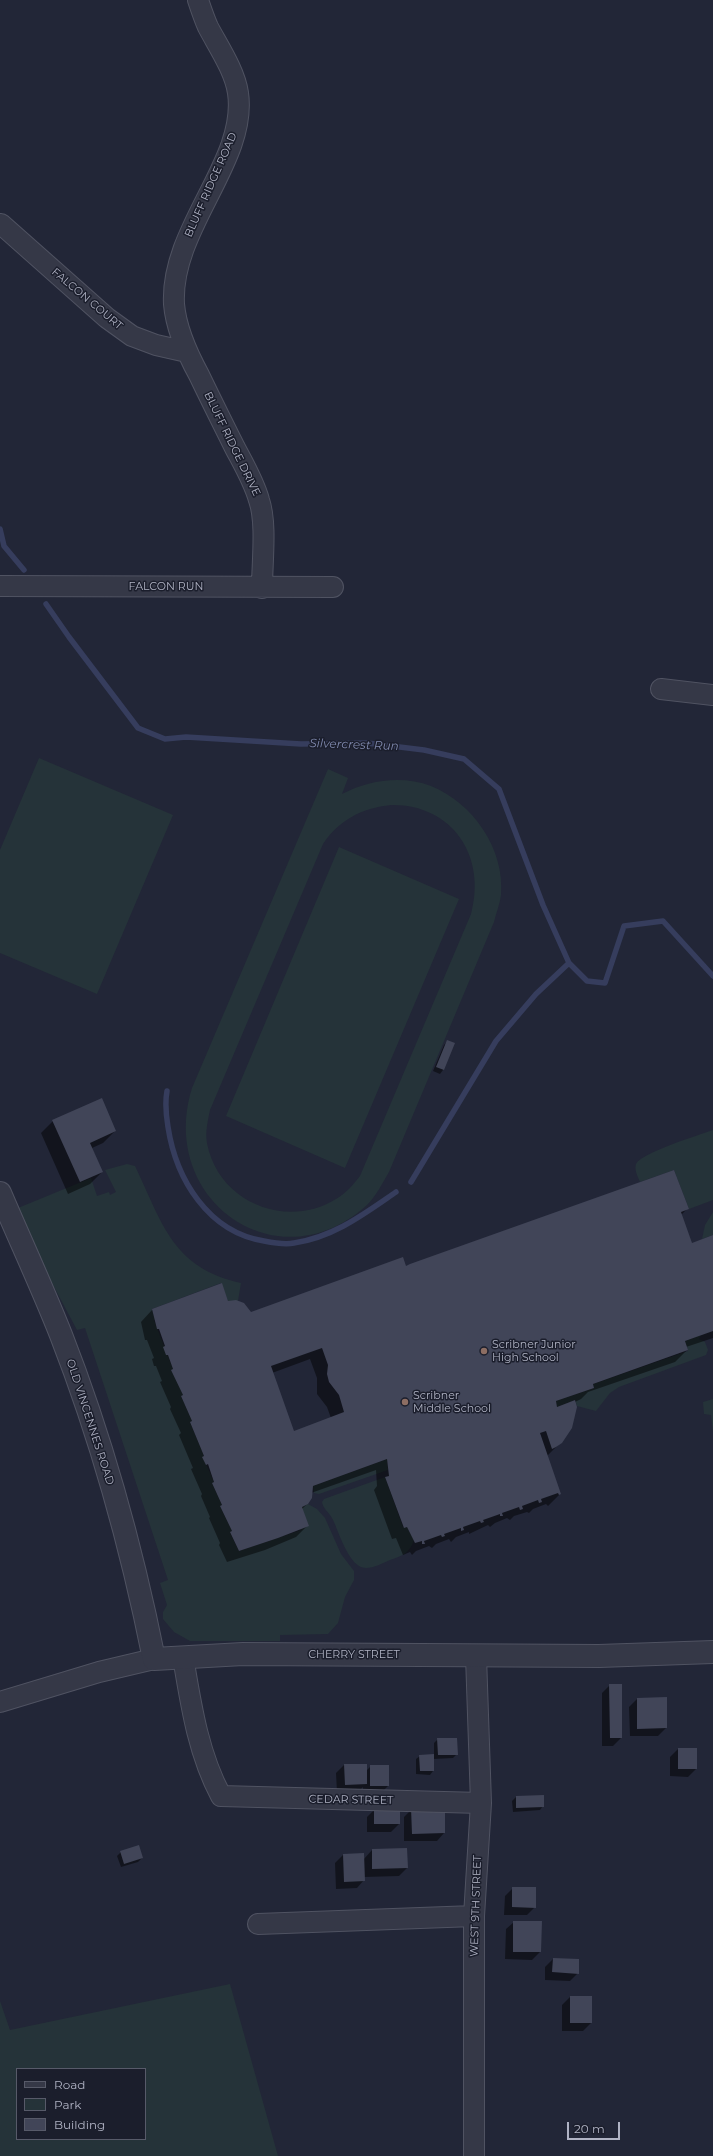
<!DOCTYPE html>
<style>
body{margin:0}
#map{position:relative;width:713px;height:2156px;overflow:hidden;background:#222637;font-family:Montserrat,sans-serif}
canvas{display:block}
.legend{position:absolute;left:16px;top:2068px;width:130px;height:72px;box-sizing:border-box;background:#1b1e2c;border:1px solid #575a69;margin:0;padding:5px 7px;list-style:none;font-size:12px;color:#b0b3c4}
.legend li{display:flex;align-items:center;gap:8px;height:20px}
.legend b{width:20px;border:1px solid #575a69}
.scale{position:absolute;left:567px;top:2122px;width:53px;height:18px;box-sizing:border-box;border:2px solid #b0b3c4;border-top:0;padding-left:5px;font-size:12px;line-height:14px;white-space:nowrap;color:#b0b3c4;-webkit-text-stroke:3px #1b1e2c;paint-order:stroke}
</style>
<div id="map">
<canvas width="713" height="2156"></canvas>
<ul class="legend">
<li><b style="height:5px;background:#353847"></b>Road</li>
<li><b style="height:11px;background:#253339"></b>Park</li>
<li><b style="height:11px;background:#414558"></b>Building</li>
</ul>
<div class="scale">20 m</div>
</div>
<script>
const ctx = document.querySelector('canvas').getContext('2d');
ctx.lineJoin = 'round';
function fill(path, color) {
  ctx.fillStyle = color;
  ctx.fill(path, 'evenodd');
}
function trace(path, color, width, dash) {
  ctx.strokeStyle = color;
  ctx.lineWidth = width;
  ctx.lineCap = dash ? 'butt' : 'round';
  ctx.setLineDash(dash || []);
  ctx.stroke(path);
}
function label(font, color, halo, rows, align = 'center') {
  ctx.font = font + ' Montserrat,sans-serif';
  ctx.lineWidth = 3;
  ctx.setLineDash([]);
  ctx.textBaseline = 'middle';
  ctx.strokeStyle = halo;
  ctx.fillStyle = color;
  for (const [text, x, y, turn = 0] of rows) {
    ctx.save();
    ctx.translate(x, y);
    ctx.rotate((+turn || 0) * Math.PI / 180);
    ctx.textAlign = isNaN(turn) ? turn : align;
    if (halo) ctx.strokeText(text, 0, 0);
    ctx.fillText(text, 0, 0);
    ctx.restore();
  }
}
const green = new Path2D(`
 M39,758l134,57 -76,179 -97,-41v-103z
 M328,769l20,9 -6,16c27,-14 60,-19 89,-8 42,17 74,63 70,109 -1,9 -5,18 -7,27l-105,250c-7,12 -13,24 -22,33 -89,81 -210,-5 -175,-117zM391,805c61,-1 96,51 80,109l-111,262c-7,9 -14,17 -24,23 -50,31 -118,3 -129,-56 -2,-11 1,-23 3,-33l113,-266c16,-24 39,-36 68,-39z
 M339,847l120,52 -114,269 -119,-52z
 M713,1130v70l-24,9 -15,-39 -34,12c-2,-5 -6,-12 -4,-18 5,-11 63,-29 77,-34z
 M127,1164l8,2c27,56 37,102 106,117l-3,18h-10l-7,-18 -69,26 4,11h-2l29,75 -2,1 11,25 -2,1 14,34 -1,1 11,25 -2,1 10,22 -2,1 12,25 -2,2 9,18 62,-21 1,-23 6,-3 9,5 8,9 16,36 13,17v9l-9,17 -7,26 -10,11 -48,1v6h-90l-16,-9 -11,-13v-7l4,-7 -7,-22 8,-3 -83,-252 -8,2 -33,-62 -26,-60 73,-30 6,18 12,-4 1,3 6,-3 -11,-22z
 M713,1212v23l-11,4 3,-14z
 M701,1335l-2,4 6,3 3,8 -2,5 -87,32 -9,6 -14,18 -19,-5 -2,-6 -18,7 -1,-6 38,-13 -1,-4 95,-33 -3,-10z
 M713,1399v33l-2,-17 -7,-1 -1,-12z
 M387,1459l1,11 -69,24 -5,-1 -1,-7z
 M385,1477l18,50h4l7,13c-4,13 -12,16 -24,20 -7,3 -16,8 -24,8 -17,0 -27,-36 -33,-48 -3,-7 -10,-11 -11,-18l2,-3z
 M230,1984l48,172h-278v-155l10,29zM17,2069h128v70h-128z`);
const shadow = new Path2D(`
 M448,1041l6,3 -11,26 -3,4 -7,-3 11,-26z
 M53,1121l62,10 -12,12 -11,5 10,24 -12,12 -22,10 -27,-61z
 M688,1208l-7,7 10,29 22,-7v101l-27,9 1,3 -12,12 -87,30 -7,7 -6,3 -14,40 -14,14 13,38 -12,12 -2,-2 -13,5 -4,4 -2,-1 -13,4 -4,4 -3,-2 -12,5 -5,4 -2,-2 -19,9v-2l-13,5 -5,5 -2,-3 -13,5 -4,4 -3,-2 -13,5 -4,4 -2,-3 -7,3 -7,-17 -4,1 -18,-49 3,-4 -1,-16 -65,23 -4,11 -5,5 6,16 -12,12 -31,13 -38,12 -8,-17 1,-2 -11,-25 1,-1 -9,-21 1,-2 -11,-25 2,-1 -14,-33 2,-2 -11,-24 1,-2 -11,-25 2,-1 -6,-15h-2l-2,-7 2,-1 -7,-18h-2l-4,-18 11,-12 75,-8 24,11 154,-46zM310,1359l7,19v16l10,13 4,11 -38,14 -21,-59z
 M610,1685l11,53 -8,8h-11v-53z
 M637,1699l29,29 -8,8h-28l-1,-29z
 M438,1739l19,15 -4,4 -20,1v12l-3,4 -14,-1v-15l4,-3 14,-1v-12z
 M678,1749l18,20 -8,8 -18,-1v-19z
 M344,1765l22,6 5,-5 17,20 -8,8h-17v-7l-5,5h-21l-1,-19z
 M516,1797l27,9 -3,4 -27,2 -1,-11z
 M375,1809l24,15 -8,8h-24v-15z
 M412,1809l32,24 -7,8h-33v-24z
 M406,1849l1,19 -8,8 -35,1v3l-7,8 -21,1 -1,-26 8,-8 21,4 8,-9z
 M121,1852l21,6 -4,4 -17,5 -4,-11z
 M513,1888l22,19 -8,8h-23l1,-19z
 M514,1922l26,30 -8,8 -27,-1 1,-30z
 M553,1959l25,14 -8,8 -25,-1v-13z
 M570,1997l21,26 -8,8h-21v-26z`);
const stream = new Path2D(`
 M0,529l4,17 20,24
 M46,604l23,33 69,91 27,11 21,-2 115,7 66,-1 57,7 40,9 35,30 44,116 26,58 18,18 18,2 19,-57 39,-5 50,55
 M167,1091c-2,11 -1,24 1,36 8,52 40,105 96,114 10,2 21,4 30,2 40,-6 70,-29 102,-51
 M411,1182l85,-141 40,-47 33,-31`);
const building = new Path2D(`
 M447,1040l8,3 -11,27 -8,-3z
 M102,1098l14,33 -26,12 13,29 -23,10 -28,-62z
 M674,1170l15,39 -8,3 11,31 21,-8v96l-28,10 3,9 -95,34 1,4 -38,13 1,6 18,-7 2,7 -5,21 -10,15 -6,4 -4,2 -6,-18 -6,2 21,61 -2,1 -1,-2 -17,6 1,3 -3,1 -1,-3 -16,6 1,3 -3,1 -1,-3 -17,6 1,3h-3v-2l-17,6 1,2 -3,1 -1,-2 -17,6 1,3 -3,1v-3l-17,6 1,2 -3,1 -1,-2 -17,6 1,3h-3v-3l-7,2 -8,-16 -3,1 -19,-51 4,-1 -2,-17 -74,27 -1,12 -4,6 -6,3 7,19 -31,12 -39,13 -9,-19 2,-1 -12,-25 2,-1 -10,-22 2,-1 -6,-18 -2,1 -4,-8 2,-1 -14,-34 2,-1 -11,-25 2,-1 -12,-25 2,-1 -5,-14h-2l-3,-8 2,-1 -6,-17h-2l-5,-20 70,-26 6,18 8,-1 8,3 7,9 152,-55 3,9 4,-2zM322,1348l6,17 -1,9 2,8 10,13 5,17 -50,19 -23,-65z
 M609,1684h13v54h-12z
 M667,1697v31l-30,1v-31z
 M437,1738h20l1,17h-20z
 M678,1748h19v21h-19z
 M434,1754v17h-14l-1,-16z
 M344,1764h23v20l-22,1z
 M370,1765h19v21h-19z
 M544,1795v12l-28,1v-12z
 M374,1808h26v16h-26z
 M411,1808h34v25l-33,1z
 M139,1845l4,13 -19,6 -4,-13z
 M407,1848l1,20 -36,1v-20z
 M364,1853l1,28 -21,1 -1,-28z
 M512,1887h24v21l-24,-1z
 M513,1921h29l-1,31h-28z
 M553,1958l26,1v15l-27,-2z
 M570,1996h22v27h-22z`);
const minor = new Path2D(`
 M198,0c3,9 6,18 10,27 10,19 27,44 30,66 10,68 -68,135 -64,211 2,25 13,49 25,71 12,25 24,49 36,73 9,17 19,34 24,52 8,23 3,63 3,88
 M1,224l106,94 25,18 24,9 31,7
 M0,586l333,1
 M661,689l52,6
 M183,1657c8,48 15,96 38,139l260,7
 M0,1702l99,-30 55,-13
 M258,1924l216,-8
 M474,2156v-240l7,-113 -5,-147`);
const tertiary = new Path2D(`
 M0,1193c20,47 42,94 61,142 41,105 71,214 93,324l89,-5 356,2 114,-4`);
const markers = [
 [484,1351,4,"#8d6e63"],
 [405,1402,4,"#8d6e63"]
];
const streetNames = [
 ["BLUFF RIDGE ROAD",211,185,-66],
 ["FALCON COURT",87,299,40],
 ["BLUFF RIDGE DRIVE",232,444,64],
 ["FALCON RUN",166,587],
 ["OLD VINCENNES ROAD",90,1422,72],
 ["CHERRY STREET",354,1655],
 ["CEDAR STREET",351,1800,1],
 ["WEST 9TH STREET",476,1906,-88]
];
const poiNames = [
 ["Scribner Junior",492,1345],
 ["High School",492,1358],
 ["Scribner",413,1396],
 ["Middle School",413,1409]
];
const waterNames = [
 ["Silvercrest Run",354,745,2]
];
fill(green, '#253339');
fill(shadow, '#0007');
trace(stream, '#363d5d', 5.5);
fill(building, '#414558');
trace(minor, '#505362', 22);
trace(tertiary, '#505362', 24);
trace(minor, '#353847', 20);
trace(tertiary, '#353847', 22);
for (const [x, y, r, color] of markers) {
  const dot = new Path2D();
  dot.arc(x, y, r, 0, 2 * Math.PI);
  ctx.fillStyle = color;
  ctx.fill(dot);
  trace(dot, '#1b1e2c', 1.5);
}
label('11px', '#b0b3c4', '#1b1e2c', streetNames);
label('11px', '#b0b3c4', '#1b1e2c', poiNames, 'left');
label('italic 12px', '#808aaf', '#1b1e2c', waterNames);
</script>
